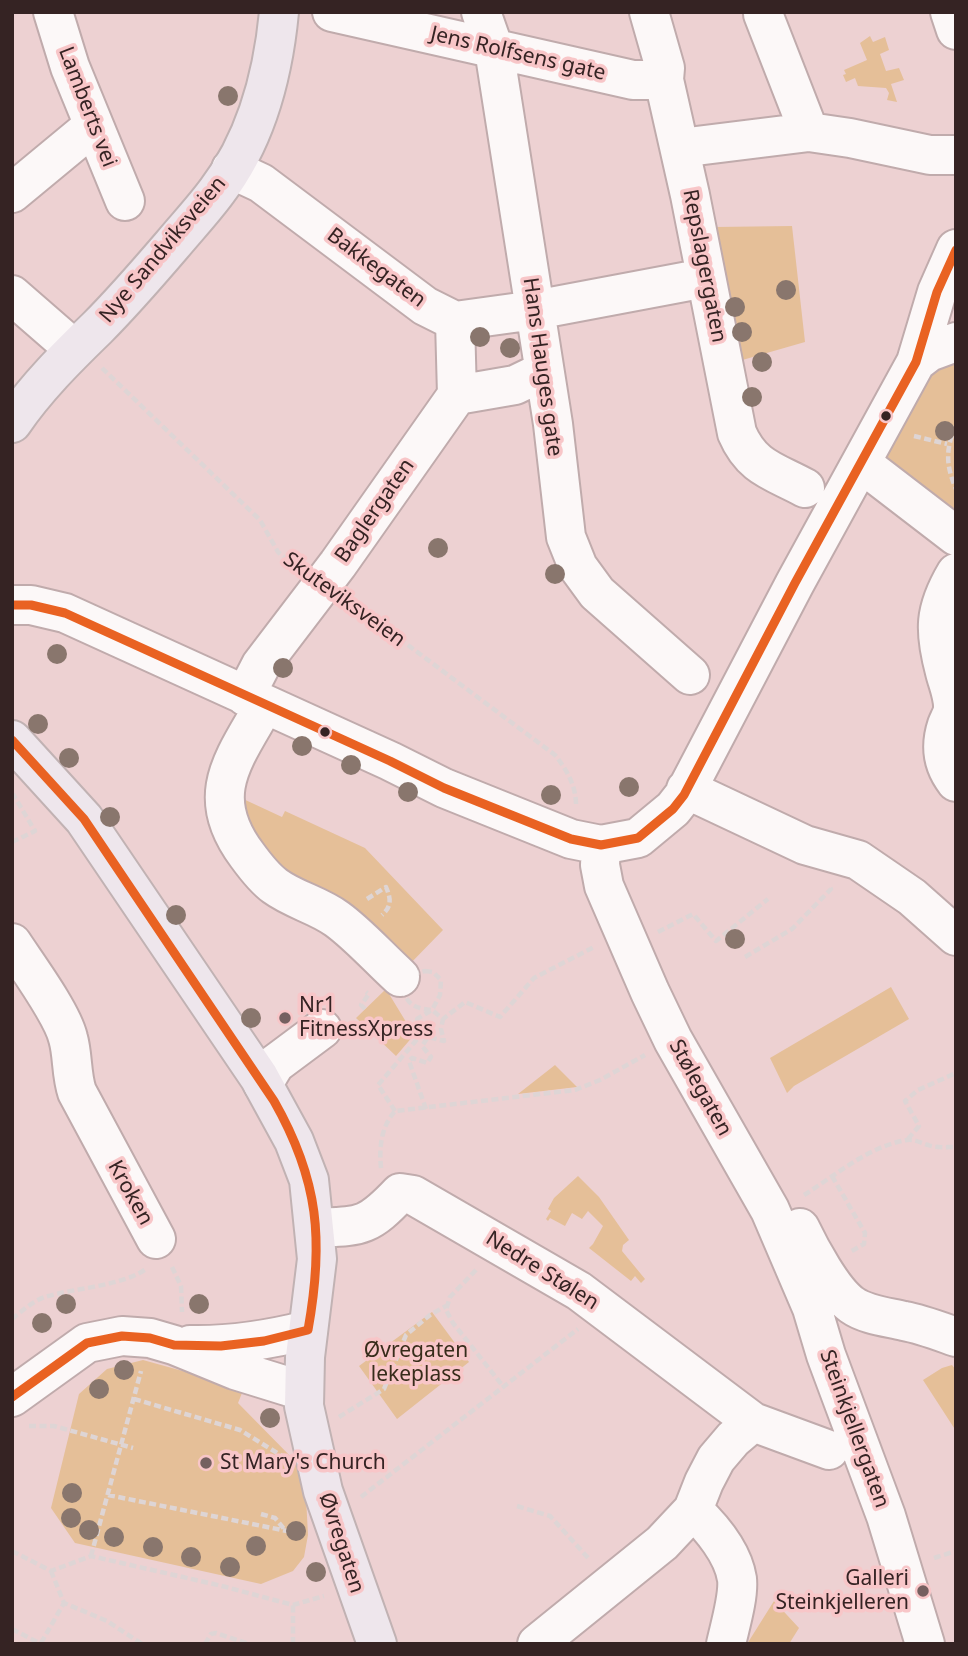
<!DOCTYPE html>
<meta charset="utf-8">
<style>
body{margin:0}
#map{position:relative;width:968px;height:1656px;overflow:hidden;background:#edd1d2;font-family:"Noto Sans",sans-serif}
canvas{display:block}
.frame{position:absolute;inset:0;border:14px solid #352323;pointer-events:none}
</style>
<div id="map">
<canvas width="968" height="1656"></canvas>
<div class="frame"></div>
</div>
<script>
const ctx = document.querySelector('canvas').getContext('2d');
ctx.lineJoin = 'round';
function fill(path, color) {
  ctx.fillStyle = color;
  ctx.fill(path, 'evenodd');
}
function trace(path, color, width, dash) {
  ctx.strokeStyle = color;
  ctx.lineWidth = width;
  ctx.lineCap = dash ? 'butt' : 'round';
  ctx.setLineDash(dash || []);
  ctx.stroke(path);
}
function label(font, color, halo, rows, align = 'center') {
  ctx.font = font + ' "Noto Sans",sans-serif';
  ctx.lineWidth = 7;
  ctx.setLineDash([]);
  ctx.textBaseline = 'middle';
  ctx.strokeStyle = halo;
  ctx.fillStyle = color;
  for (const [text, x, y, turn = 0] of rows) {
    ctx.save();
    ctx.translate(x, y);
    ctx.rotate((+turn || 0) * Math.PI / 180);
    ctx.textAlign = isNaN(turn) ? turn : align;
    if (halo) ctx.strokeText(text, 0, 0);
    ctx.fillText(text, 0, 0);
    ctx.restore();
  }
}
const green = new Path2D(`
 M870,36l3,6 12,-5 4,13 -9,4 6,17 13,-3 5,12 -13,4 6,18 -10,-2 2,-7 -3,-5 -28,-2 -3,-8 -9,4 -3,-7 3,-1 -2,-4 23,-10 -7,-17z
 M792,226l13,116 -73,21 -17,-136z
 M956,342v194l-95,-73z
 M239,797l43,20 3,-6 80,37 78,82 -37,38 -124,-90 -47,-68z
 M891,987l18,32 -115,67 -7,7 -17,-35z
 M386,989l28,46 -18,21 -40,-38z
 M555,1065l22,22 -59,7z
 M578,1176l21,21 30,43 -6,5 -1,6 23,28 -4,4 -6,-7 -4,5 -42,-33 4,-4 10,-18 -15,-15 -6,8 -10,-6 -7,13 -15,-8 -2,3 -2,-2 5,-8 -3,-2 6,-11z
 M432,1312l37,50 -72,57 -38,-53z
 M143,1360l101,28 -6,15 59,60 9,34 2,38 -4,22 -11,14 -32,13 -186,-41 -24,-35 28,-114 28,-25z
 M952,1365l4,5v61l-33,-51 19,-12z
 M774,1601l25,27 -10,16h-42z`);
const path = new Path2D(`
 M102,368l158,152 18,32 16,14
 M956,426c-11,23 -10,40 0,63
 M914,436l33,8
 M349,601l206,154c12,15 21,31 21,50
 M12,842l23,-11 -22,-37
 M367,899l19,-12c5,12 6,19 -4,28
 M658,932l35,-18 23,27 52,-42
 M745,957l47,-28 39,-40 -1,-2
 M425,971l8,1 8,8 -1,15 -8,15c-25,-2 -27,-11 -32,-33z
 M365,1009l-4,-4 8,-11 -3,-2
 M426,1109l-17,-48 3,-3 15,5 4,-6 -9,-11 6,-9 16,4 -3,-12 2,-10
 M395,1111l-17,-26 47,-55 -8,-11 15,-9 11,9 22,-17 35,15 34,-39 60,-31
 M908,1139l11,-13 -14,-25 13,-11 38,-17
 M381,1168c-2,-21 0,-41 14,-57l180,-21 25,-10 45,-25
 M832,1176l33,57 -1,11 -14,8
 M804,1195c32,-20 65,-49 103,-55 8,-1 14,3 21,5 8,3 19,2 28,2
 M172,1267l9,19 1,26
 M476,1270l-26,27 -4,13 7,13 49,62
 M12,1319c10,-8 21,-18 33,-22 28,-9 80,-11 102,-29
 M134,1399l106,31 42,26
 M339,1417l45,-28 22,-54 24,-20 16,-9
 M29,1426h25l79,22
 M108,1495l194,39
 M361,1497l217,-168
 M517,1506l33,10 40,44
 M261,1514l14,4 10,12
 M12,1551l39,20 40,-15 131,30 71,19 31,-9
 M91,1556l50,-185
 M934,1558l22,-7
 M51,1571l13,32 43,18 35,23
 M12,1629l29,15
 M41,1643l23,-40
 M205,1644l6,-10 5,-1 33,11
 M293,1644v-39`);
const minor = new Path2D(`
 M53,12l17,55 55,134
 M332,12l301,68h31
 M481,12l13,37 59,375 13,113 12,30 19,26 93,82
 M649,12l16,56 -1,12 26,115 47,238c15,35 37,38 68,55
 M950,12l6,18
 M763,14l46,118
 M680,148l129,-16 41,6 80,17h26
 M231,169l30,14 164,123 30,15 80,-11 170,-32
 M12,193l81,-67
 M12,295l62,54
 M916,362l13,-10 27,-10
 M457,395l58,-10 29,-14
 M861,463l95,73
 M956,573c-22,37 -22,58 -11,99 3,12 9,25 8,38 -1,5 -4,10 -6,15 -7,21 -5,39 9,57
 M12,605h19l34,8 325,148 54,27 127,51 30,6 37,-7 35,-29 11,-14 111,-212 121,-221 21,-70 19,-43
 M245,696l16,-31 77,-101 119,-169 -2,-74
 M265,704c-31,55 -63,91 -18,151 8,11 17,23 28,31 19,14 43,19 62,33 22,16 42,39 63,58
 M686,789l119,56 53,15 54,37 44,39
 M601,845l-1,20 4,21 46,106 23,48 97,170 42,98 14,47 60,161 39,128
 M12,943c15,23 50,70 56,95 5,17 3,36 9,54l79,147
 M263,1084l12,-20 47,-35
 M315,1228c46,-2 52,0 85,-35l13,2 166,96 174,131
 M800,1228c10,21 33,64 52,77 14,10 35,12 52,16 17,3 35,10 52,16
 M190,1345c41,1 78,-5 118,-15
 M12,1397l75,-54 35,-7 28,2 24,7 61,25 68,21
 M693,1510c18,17 40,43 44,69 2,17 -7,47 -11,65
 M537,1644l125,-101 31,-33 11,-28 12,-23 17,-20 20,-17 76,28`);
const major = new Path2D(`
 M12,423c24,-35 54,-65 85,-95 26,-26 51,-55 75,-83 15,-18 31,-35 45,-54 39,-51 56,-116 62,-179
 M12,740l72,79 175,258 35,64 15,39 8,79 -12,98 -1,49 19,85 54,153`);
const bus1 = new Path2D(`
 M12,605h19l34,8 325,148 54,27 127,51 30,6 37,-7 35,-29 11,-14 111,-212 121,-221 21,-70 19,-42
 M12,740l72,79 190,282c45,79 50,140 34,229l-44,11 -43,5 -47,-1 -24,-7 -28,-2 -35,7 -75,54`);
const trees = [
 [228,96],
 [786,290],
 [735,307],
 [742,332],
 [480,337],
 [510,348],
 [762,362],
 [752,397],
 [945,431],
 [438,548],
 [555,574],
 [57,654],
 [283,668],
 [38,724],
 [302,746],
 [69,758],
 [351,765],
 [629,787],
 [408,792],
 [551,795],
 [110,817],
 [176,915],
 [735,939],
 [251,1018],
 [66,1304],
 [199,1304],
 [42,1323],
 [124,1370],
 [99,1389],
 [270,1418],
 [72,1493],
 [71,1518],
 [89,1530],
 [296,1531],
 [114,1537],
 [256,1546],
 [153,1547],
 [191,1557],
 [230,1567],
 [316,1572]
];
const markers = [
 [886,416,6,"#352323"],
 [325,732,6,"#352323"],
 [285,1018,7,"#756060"],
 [206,1463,7,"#756060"],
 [923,1591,7,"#756060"]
];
const streetNames = [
 ["Jens Rolfsens gate",518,54,13],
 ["Lamberts vei",87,107,69],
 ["Nye Sandviksveien",163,250,-50],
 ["Repslagergaten",704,266,79],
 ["Bakkegaten",376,268,37],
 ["Hans Hauges gate",542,367,82],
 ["Baglergaten",375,511,-55],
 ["Skuteviksveien",344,600,36],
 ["Stølegaten",700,1088,61],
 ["Kroken",130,1193,61],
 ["Nedre Stølen",542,1271,32],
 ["Steinkjellergaten",854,1429,70],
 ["Øvregaten",341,1543,72]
];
const poiNames = [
 ["Nr1",299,1006],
 ["FitnessXpress",299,1030],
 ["St Mary's Church",220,1463],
 ["Galleri",909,1579,"right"],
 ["Steinkjelleren",909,1603,"right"]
];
const parkNames = [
 ["Øvregaten",416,1351],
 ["lekeplass",416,1375]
];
fill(green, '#e5bf98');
trace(minor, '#c0abac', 42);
trace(major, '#c1b2b3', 42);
trace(path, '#ded5d5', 4.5, [7, 3.5]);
trace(minor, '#fcf8f8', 38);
trace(major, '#eee6ec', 38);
trace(bus1, '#e96222', 9);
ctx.fillStyle = '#89766d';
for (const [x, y] of trees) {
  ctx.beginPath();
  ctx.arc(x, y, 10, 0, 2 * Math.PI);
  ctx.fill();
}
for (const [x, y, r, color] of markers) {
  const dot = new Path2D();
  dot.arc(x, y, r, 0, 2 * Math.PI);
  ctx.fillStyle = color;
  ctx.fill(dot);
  trace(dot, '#f8c6c8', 2.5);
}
label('21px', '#352323', '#f8c6c8', streetNames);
label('21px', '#352323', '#f8c6c8', poiNames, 'left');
label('21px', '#372c1a', '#f8c6c8', parkNames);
</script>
